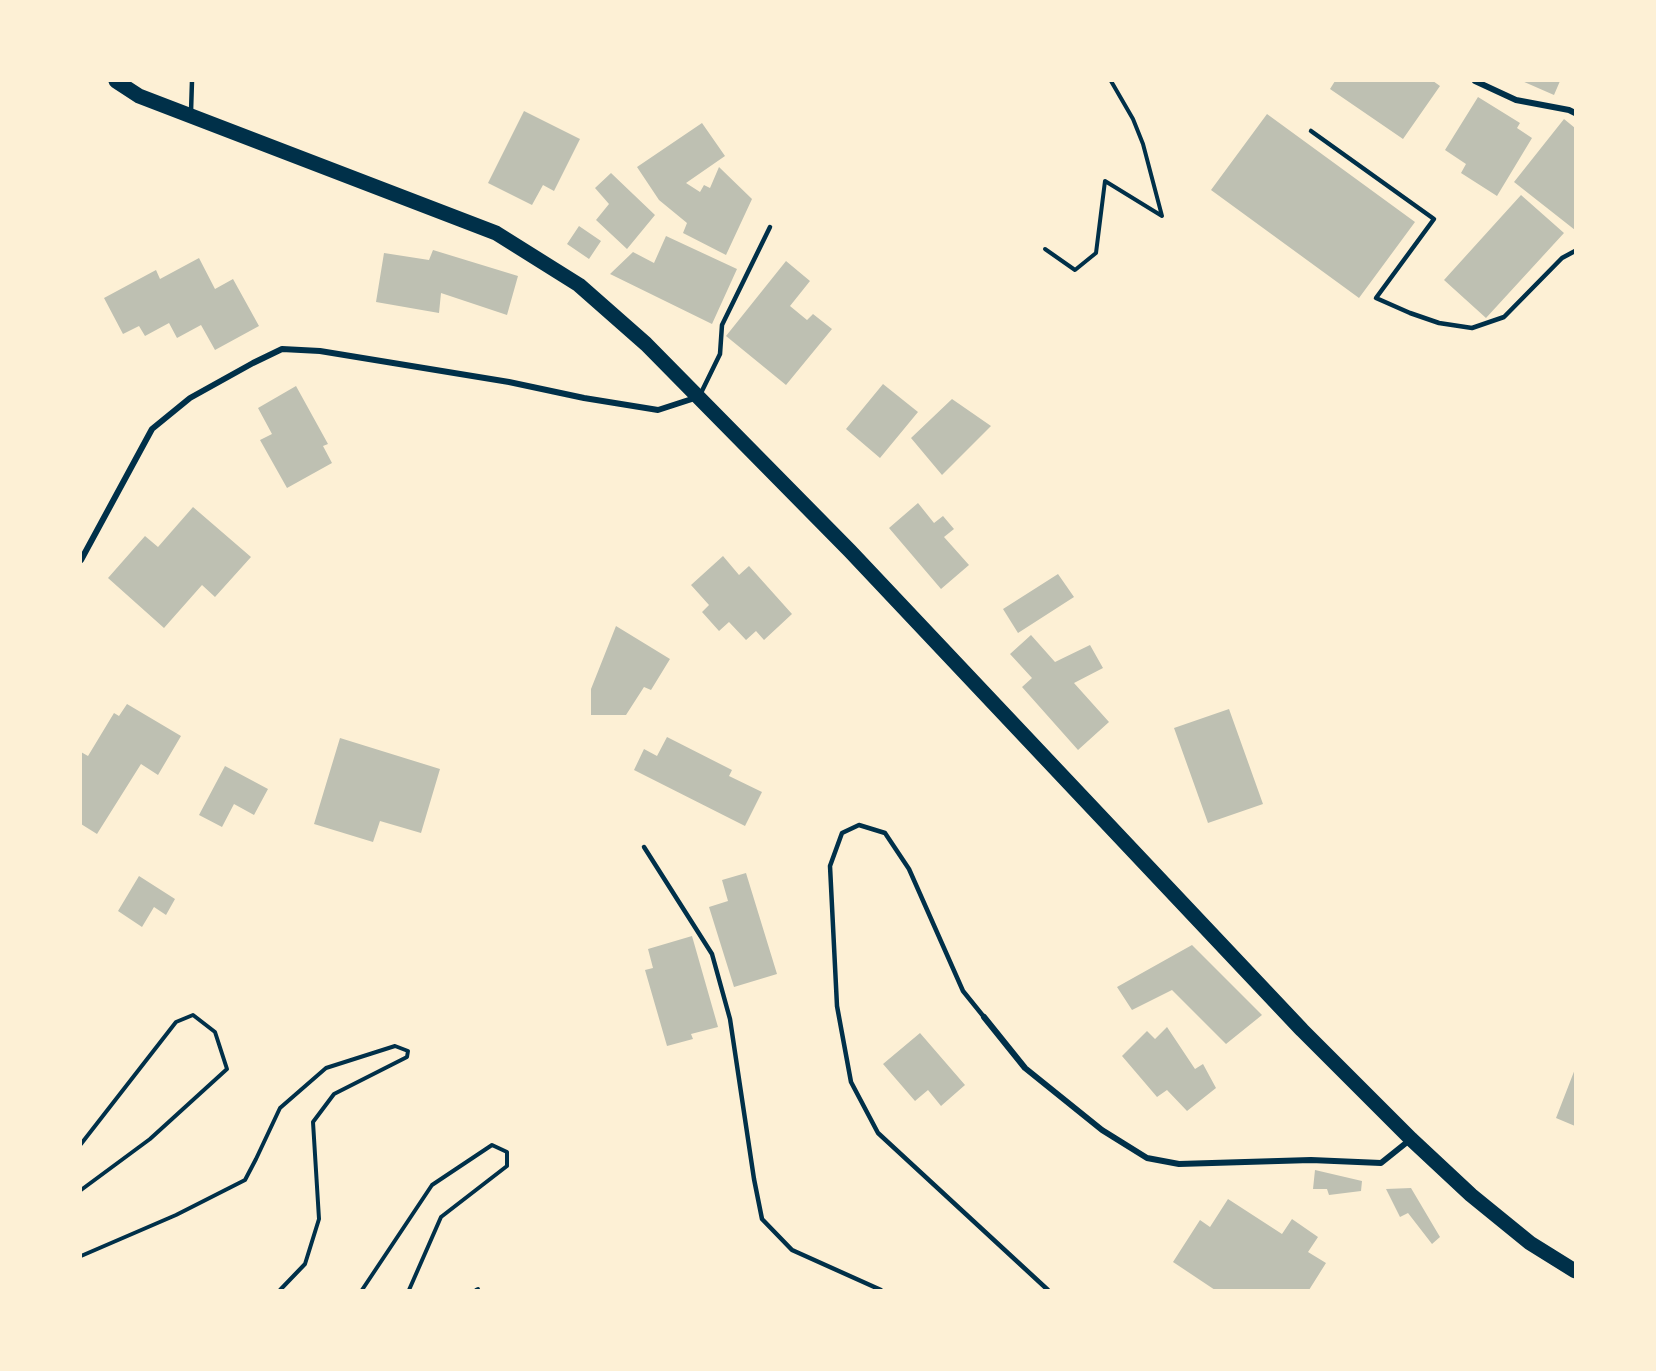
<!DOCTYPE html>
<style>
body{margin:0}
#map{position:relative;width:1656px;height:1371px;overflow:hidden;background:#fdf0d5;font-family:"Exo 2",sans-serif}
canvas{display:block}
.frame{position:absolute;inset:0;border:82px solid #fdf0d5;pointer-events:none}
</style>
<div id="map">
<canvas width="1656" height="1371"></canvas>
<div class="frame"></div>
</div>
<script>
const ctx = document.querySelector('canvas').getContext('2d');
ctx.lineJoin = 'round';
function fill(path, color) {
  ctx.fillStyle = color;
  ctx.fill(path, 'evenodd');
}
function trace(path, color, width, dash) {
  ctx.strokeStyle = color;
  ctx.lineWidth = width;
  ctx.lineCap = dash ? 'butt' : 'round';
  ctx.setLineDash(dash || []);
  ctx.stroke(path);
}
const building = new Path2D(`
 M1335,81h98l7,5 -37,53 -73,-50z
 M1522,81h38l-6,14z
 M1478,97l42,26 -3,5 15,10 -35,58 -36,-23 5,-9 -21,-14z
 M524,111l56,28 -26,52 -11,-6 -11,20 -44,-22z
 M1267,114l148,108 -56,76 -148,-108z
 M1564,119l11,9v102l-61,-48z
 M702,123l23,33 -39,27 14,9 4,-7 6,3 9,-21 33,32 -26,56 -43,-22 4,-10 -28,-23 -22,-33z
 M611,173l44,42 -28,34 -31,-29 13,-16 -14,-16z
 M1521,195l43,38 -78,85 -42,-38z
 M579,226l22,15 -12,18 -22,-15z
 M666,236l71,33 -25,55 -102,-50 23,-22 21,11z
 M433,250l85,26 -11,39 -66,-22 -2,20 -63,-11 8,-49 45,7z
 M199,258l16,31 18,-10 26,47 -44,24 -14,-25 -24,13 -8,-15 -24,13 -6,-10 -16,8 -19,-36 52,-28 4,9z
 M786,261l24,20 -20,25 17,14 6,-6 19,15 -46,56 -60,-49z
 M883,384l35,28 -38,46 -34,-29z
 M296,386l32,58 -5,2 9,17 -45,25 -27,-48 12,-6 -14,-26z
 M952,399l39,27 -49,49 -31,-37z
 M918,503l16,20 9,-7 11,13 -10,8 25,28 -28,24 -52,-61z
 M193,507l58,50 -36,40 -13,-12 -38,43 -56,-50 37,-42 13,11z
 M723,556l16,19 10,-9 43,48 -28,26 -8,-9 -10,9 -17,-18 -10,9 -17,-19 7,-7 -18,-20z
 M1058,574l16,23 -56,36 -15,-24z
 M616,626l54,33 -19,31 -7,-3 -18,28h-35v-26z
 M1031,635l24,27 35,-17 13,23 -29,15 35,39 -31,28 -56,-63 10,-9 -22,-24z
 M127,704l54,32 -23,39 -17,-11 -44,70 -16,-10v-72l7,4 26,-43 5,3z
 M1229,709l34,95 -55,19 -34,-95z
 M667,737l65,33 -3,6 33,16 -17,34 -111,-56 10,-21 13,7z
 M340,738l100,31 -19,64 -41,-12 -7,21 -59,-18z
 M225,766l43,23 -14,26 -20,-11 -12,23 -23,-12z
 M746,873l31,101 -43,13 -25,-80 19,-6 -6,-21z
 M139,876l36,23 -9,16 -12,-8 -12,20 -24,-16z
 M692,936l26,91 -27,7 2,5 -26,7 -22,-76 8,-2 -5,-19z
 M1192,945l70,70 -36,29 -54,-54 -40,20 -15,-23z
 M1167,1027l28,42 8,-5 13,24 -29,23 -20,-21 -10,7 -35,-41 25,-25 8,8z
 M920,1033l45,52 -24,21 -13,-16 -13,11 -32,-37z
 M1575,1069v57l-19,-8z
 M1315,1170l47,11 -1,10 -32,4 -2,-6h-14z
 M1411,1188l29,49 -8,7 -24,-31 -8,4 -14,-28z
 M1228,1199l54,35 10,-15 26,18 -10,15 18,11 -17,27h-94l-42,-28 27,-42 10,7z`);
const path = new Path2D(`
 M1045,249l30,21 21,-17 9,-72 57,35 -19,-72 -10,-25 -22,-38
 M81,1144l95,-122 17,-7 22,17 12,37 -77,70 -69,51
 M81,1256l95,-41 69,-35 11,-21 24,-51 46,-40 69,-22 13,5 -1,6 -73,37 -21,28 6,97 -14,45 -25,26
 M362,1290l70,-105 60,-40 15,7v14l-66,51 -32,73
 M476,1290l2,-1`);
const service = new Path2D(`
 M191,112l1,-31
 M1311,131l123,88 -58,79 34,15 29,10 33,5 32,-11 58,-59 13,-7
 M700,395l20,-41 2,-29 48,-98
 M644,847l68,107 18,65 24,160 8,40 30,31 89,40
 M984,1017l-21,-26 -54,-122 -24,-36 -26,-8 -17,8 -12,33 7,140 14,76 27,51 170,157`);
const minor = new Path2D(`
 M1475,81l41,19 53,10 6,3
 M81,560l71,-131 38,-31 63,-35 29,-14 38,2 189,31 75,16 74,12 40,-13
 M984,1017l41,51 77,62 45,28 32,6 132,-4 70,3 30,-24`);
const primary = new Path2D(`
 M116,81l23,15 357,137 83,52 67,59 204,207 452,479 109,109 60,56 59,48 45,28`);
fill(building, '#bec0b2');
trace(path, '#003049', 4);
trace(service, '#003049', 4.5);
trace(minor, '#003049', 6);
trace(primary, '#003049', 15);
</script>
